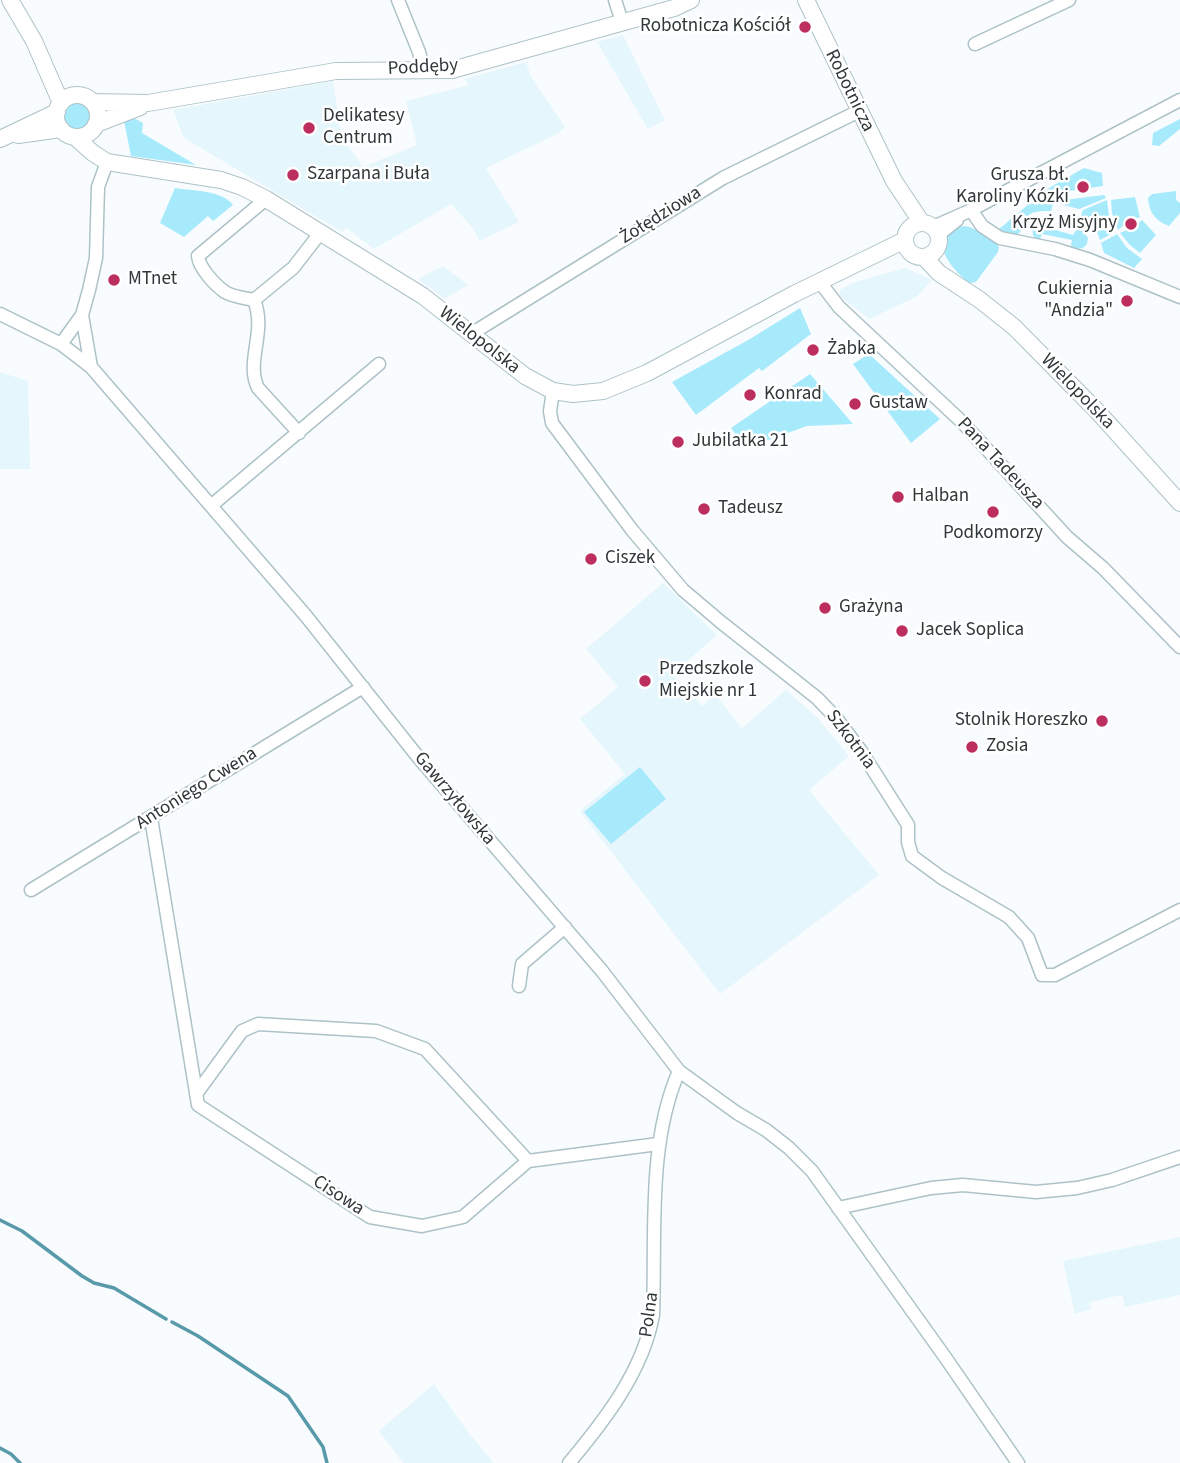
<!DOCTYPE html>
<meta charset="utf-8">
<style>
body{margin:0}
canvas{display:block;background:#f8fcfe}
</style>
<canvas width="1180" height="1463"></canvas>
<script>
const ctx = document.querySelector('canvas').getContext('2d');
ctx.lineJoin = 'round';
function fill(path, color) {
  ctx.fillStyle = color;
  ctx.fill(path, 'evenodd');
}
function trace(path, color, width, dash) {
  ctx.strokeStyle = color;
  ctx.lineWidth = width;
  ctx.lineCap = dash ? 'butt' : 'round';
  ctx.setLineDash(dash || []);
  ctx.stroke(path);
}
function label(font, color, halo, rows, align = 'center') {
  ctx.font = font + ' "Source Sans 3",sans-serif';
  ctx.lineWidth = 5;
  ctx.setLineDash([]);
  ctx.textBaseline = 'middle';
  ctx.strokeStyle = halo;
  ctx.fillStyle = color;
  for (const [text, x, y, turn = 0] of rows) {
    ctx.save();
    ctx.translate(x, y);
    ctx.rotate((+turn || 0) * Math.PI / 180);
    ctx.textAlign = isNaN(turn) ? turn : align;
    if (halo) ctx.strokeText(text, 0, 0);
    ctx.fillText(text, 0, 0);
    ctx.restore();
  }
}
const built = new Path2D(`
 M623,35l42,85 -17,9 -51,-87z
 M526,62l5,15 34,50 -6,6 -73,35 33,54 -39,19 -8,-14 -21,-23 -77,45 -28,-21 -4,4 -158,-94 -11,-28 160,-29 8,54 22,32 54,-22 -11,-44 63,-16 -5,-6z
 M443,266l25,19 -23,14 -27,-20z
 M905,268l27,12 -16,17 -47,22 -29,-23v-6l12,-7z
 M0,372l28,9 2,88h-30z
 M663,583l54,52 -45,39 30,32 13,-12 27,34 44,-38 32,28 31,38 -40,34 70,85 -159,119 -140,-183 45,-37 -45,-55 38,-32 -32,-38z
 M1180,1237v58l-55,12 -3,-12 -32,7 1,7 -16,5 -12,-53z
 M434,1384l34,48 25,30 -2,1h-88l-24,-32z`);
const green = new Path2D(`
 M63 116a14 14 0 1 1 28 0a14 14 0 1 1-28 0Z
 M134,118l9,5 -1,10 54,32 -65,-9 -7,-35z
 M1180,119v10l-21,17 -7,-1 1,-12z
 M1084,168l18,5 1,13 -68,10z
 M175,188c17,3 47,2 58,17l-20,16 -5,-5 -24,21 -24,-14z
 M1176,191v9l4,3v10l-11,13c-13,-5 -20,-13 -21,-28l4,-4z
 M1104,195l2,3 -27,11 -23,-6 1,-2z
 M1135,197l5,20 -11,4 -11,9 -6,-17 -1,-13z
 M1107,200l2,16 6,16 -15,8 -5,-13 -14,-11 2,-6z
 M1054,201l-3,10c-34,-1 -18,10 -34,24l-19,-5 31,-26z
 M1040,219l5,1v7l28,8 4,-6 6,2 5,7 -1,6 -4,4 -9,1 -3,-4 1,-5 -30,-6 -2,5h-4l-3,-4 -1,-9z
 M1142,220l14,15 -16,18 -10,-8 -10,-12 12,-5z
 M964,226c10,1 30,13 35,21l-1,5 -22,30 -7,1c-19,-16 -45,-46 -5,-57z
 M1117,234l10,14 15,11 -8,9 -30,-15 -3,-10z
 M800,308l11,26 -49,37 -3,-3 -63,47 -24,-33 78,-43z
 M869,354l71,65 -29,24 -58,-79z
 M810,374l43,50 -46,2 -61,22 -15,-20z
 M640,767l26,32 -55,45 -27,-32z`);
const stream = new Path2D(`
 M0,1220l22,11 60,45 12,7 20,5 52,31
 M172,1322l26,14 90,60 35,51 4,16
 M0,1448l11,6 9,9`);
const minor = new Path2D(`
 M398,0l21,52 5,19
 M615,0l7,22
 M975,44l94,-44
 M971,210l11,16 18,12 55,11 35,11 90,37
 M933,227l34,-15 213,-112
 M938,235l19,-15
 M819,281l20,26 123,115 105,115 36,31 77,79
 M254,300c-9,-2 -21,-3 -29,-8 -10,-7 -26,-24 -27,-36l68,-57
 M0,314l61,30 30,23 215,249 112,141 184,214 77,100 58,42 29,17 23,18 23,23 133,186 73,106
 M82,315l9,52
 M471,334l252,-156 136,-67
 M61,344l21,-29 7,-25 7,-32 2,-71 9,-25
 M553,391l-3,20 2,12 80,107 51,60 39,33 95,75 20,21 24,32 47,74v17l4,14 30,22 67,39 19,21 14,37h13l125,-65
 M299,433l-41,-45c-13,-27 9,-56 -4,-88l39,-32 28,-36
 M212,505l167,-141
 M151,818l47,287 172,112 52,9 41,-9 65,-56 130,-17
 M31,890l332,-203
 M519,986l3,-22 43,-37
 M196,1094l46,-63 16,-7 118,7 49,18 103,112
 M838,1208l93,-20 32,-3 73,7 41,-4 35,-8 68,-23
 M569,1463c36,-43 74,-92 84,-148 3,-80 -6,-171 26,-244`);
const tertiary = new Path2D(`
 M10,0l24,41 27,62
 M806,0l88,181 28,42
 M56 116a21 21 0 1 1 42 0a21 21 0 1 1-42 0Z
 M93,102l55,1 188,-32 116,-1 222,-62 17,-8
 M96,124l44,-17
 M18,135l43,-6
 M75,137l18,16 14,9 114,18 21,7 24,12 157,97 102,80 28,15 20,3 30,-3 44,-18 147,-79 111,-54
 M0,139l57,-27
 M905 240a17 17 0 1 1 34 0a17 17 0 1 1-34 0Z
 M924,257l15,16 41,27 34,27 84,85 82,91`);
const markers = [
 [805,27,7,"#bc2e5d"],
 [309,128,7,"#bc2e5d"],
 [293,175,7,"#bc2e5d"],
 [1083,187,7,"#bc2e5d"],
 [1131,224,7,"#bc2e5d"],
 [114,280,7,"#bc2e5d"],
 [1127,301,7,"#bc2e5d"],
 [813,350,7,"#bc2e5d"],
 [750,395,7,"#bc2e5d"],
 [855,404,7,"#bc2e5d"],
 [678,442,7,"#bc2e5d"],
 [898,497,7,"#bc2e5d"],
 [704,509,7,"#bc2e5d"],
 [993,512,7,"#bc2e5d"],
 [591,559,7,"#bc2e5d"],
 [825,608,7,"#bc2e5d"],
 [902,631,7,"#bc2e5d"],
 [645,681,7,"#bc2e5d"],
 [1102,721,7,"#bc2e5d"],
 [972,747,7,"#bc2e5d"]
];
const poiNames = [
 ["Robotnicza Kościół",791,27,"right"],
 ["Delikatesy",323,117],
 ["Centrum",323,139],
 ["Szarpana i Buła",307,175],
 ["Grusza bł.",1069,176,"right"],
 ["Karoliny Kózki",1069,198,"right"],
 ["Krzyż Misyjny",1117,224,"right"],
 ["MTnet",128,280],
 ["Cukiernia",1113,290,"right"],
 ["\"Andzia\"",1113,312,"right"],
 ["Żabka",827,350],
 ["Konrad",764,395],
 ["Gustaw",869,404],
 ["Jubilatka 21",692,442],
 ["Halban",912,497],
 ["Tadeusz",718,509],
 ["Podkomorzy",993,534,"center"],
 ["Ciszek",605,559],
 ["Grażyna",839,608],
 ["Jacek Soplica",916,631],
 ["Przedszkole",659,670],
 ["Miejskie nr 1",659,692],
 ["Stolnik Horeszko",1088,721,"right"],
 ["Zosia",986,747]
];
const streetNames = [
 ["Poddęby",423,68,-3],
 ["Robotnicza",849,91,64],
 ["Żołędziowa",661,216,-32],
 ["Wielopolska",479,341,38],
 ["Wielopolska",1077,392,46],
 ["Pana Tadeusza",1000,464,47],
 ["Szkotnia",850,740,53],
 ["Antoniego Cwena",197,789,-32],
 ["Gawrzyłowska",454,799,50],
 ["Cisowa",338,1196,33],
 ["Polna",650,1315,-82]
];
fill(built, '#e5f7fc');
fill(green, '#a6eafc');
trace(stream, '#589aaa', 3.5);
trace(minor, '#adc2c7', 15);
trace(tertiary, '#adc2c7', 18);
trace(minor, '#fff', 12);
trace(tertiary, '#fff', 16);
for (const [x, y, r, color] of markers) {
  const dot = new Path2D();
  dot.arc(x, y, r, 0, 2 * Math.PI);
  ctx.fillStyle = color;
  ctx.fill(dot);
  trace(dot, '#fff', 2.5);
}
label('19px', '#2f3739', '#fff', poiNames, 'left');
label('19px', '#2f3739', '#fff', streetNames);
</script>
